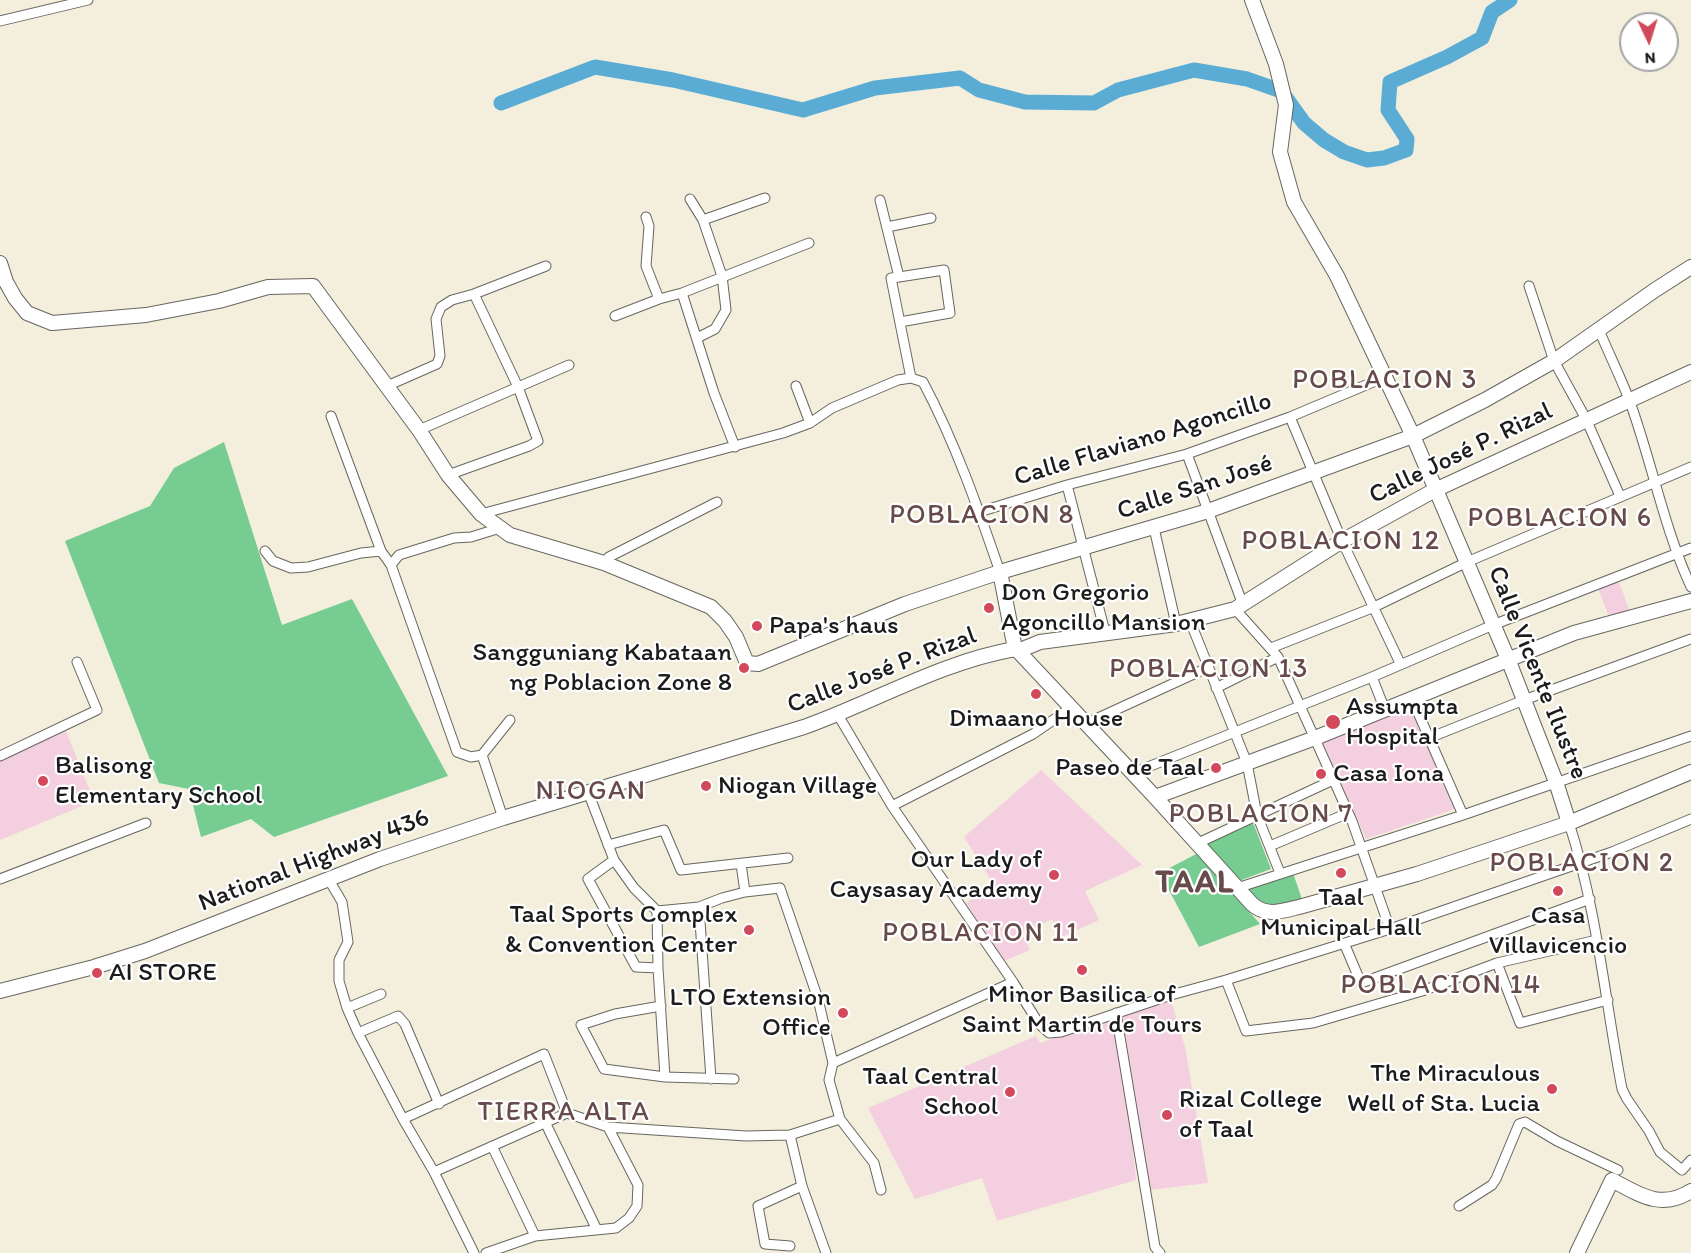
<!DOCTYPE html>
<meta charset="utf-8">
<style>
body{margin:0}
#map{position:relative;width:1691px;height:1253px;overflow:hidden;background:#f3efdc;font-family:Itim,sans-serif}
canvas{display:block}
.north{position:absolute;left:1619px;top:12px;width:60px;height:60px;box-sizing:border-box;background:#fff;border:2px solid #a4a4a4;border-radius:50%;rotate:176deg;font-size:16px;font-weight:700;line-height:24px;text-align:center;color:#1c1c1c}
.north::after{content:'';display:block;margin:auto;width:21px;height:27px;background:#d1495b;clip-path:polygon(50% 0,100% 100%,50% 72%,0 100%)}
</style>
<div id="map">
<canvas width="1691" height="1253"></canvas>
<div class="north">N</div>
</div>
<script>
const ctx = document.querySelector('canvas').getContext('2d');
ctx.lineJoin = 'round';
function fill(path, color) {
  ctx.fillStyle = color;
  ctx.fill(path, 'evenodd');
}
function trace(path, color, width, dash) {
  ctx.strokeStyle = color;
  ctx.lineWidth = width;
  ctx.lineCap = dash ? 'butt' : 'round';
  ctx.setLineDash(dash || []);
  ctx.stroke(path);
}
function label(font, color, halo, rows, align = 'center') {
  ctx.font = font + ' Itim,sans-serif';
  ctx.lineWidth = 4.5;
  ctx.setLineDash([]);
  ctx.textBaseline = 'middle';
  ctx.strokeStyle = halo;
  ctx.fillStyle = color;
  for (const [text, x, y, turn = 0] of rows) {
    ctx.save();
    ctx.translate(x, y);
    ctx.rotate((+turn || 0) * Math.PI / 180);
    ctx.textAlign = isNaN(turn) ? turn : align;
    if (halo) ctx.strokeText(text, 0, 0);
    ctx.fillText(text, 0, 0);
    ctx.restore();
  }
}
const built = new Path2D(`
 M1618,580l13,34 -20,8 -13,-34z
 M1411,704l44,105 -89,30 -44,-98z
 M66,731l28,70 -94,39v-80z
 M1041,770l101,95 -57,26 14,29 -37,17 -10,-18 -30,15 8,16 -26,11 -38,-58 28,-18 -30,-48z
 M1171,1000l14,47 23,136 -58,7 -28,-175z
 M1115,1016l11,59 10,105 -139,41 -15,-43 -67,21 -47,-91 168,-72 4,7z`);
const green = new Path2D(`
 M224,442l58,183 70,-26 96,177 -174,61 -23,-18 -50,18 -12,-48 -30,-6 -94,-242 85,-35 24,-38z
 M1250,822l4,3 17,44 -35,13 -35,-38z
 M1198,853l62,71 -61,23 -39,-74z
 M1293,873l10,29 -38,6 -18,-18z`);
const river = new Path2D(`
 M501,103l94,-36 78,13 130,30 72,-22 85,-10 19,12 46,12 69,1 24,-13 76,-20 53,9 34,12 23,32 20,17 20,12 23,8 17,-2 22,-8 1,-11 -19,-29 2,-28 57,-25 35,-19 10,-26 18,-12`);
const street = new Path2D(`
 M0,21l88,-21
 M690,199l13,21 19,56 4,34 -11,19 -18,9
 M880,200l19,77 -8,1 20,100
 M646,217l3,9 -3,40 13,33
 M703,220l62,-22
 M887,227l44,-9
 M899,277l45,-7 6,43 -50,9
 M1529,286l25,75 32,58 34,77
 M682,293l32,100 21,54
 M615,316l44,-17 23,-6 127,-50
 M1599,330c10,24 22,48 31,72 22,61 34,126 61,185
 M387,386l50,-22 3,-8 -4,-37 5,-12 11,-7 22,-6 72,-28
 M796,386l14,37
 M331,416l50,135 10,14 66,187 14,5 11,-2
 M1290,417l52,124 58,122
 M419,430l150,-65
 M1187,454l56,151
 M448,475l81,-29 9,-5 -20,-54 -44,-93
 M1067,485l38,147
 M979,512l88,-27 120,-31 103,-37 95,-40
 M481,514l302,-81 27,-10 22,-15 66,-28 13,-2 12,4c32,60 55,126 77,190
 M1154,528l22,96
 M265,551l8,10 18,7 17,-1 53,-14 20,-2
 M604,563l5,-6 108,-55
 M391,565l8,-10 55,-17 17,-1 29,-9
 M1235,609l43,48 74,164 38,108
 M1190,621l57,142 10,52 23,58
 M1271,648l101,-40 95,-46 224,-95
 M1372,677l13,33
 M1216,688l62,-31
 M1412,699l51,116
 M838,715l54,91 121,176 26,42 10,9 12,-1 110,-37 55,-15 164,-51 222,-77 79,-33
 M1087,723l120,-55
 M1429,738l95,-38 167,-61
 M0,756l97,-46 -20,-48
 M1133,773l239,-96 121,-52 198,-77
 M588,792l26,68 20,28 23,23 1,57 7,109
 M892,806l141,-72 39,-27
 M503,818l-21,-63 28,-35
 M1569,823c28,86 36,177 53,266l5,10 22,32 11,21 22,18 9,-10
 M1196,844l137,-64
 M608,845l56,-15 17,40 107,-12
 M1270,846l78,-33
 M614,860l-26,19 48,88 22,1
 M741,864l4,28
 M0,879l146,-56
 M329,880l13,22 6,40 -9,18v21l8,27 11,25 45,86 31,53 40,81
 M1237,888l226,-73 228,-79
 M699,907l12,172
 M657,911l42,-4 23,-9 23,-6 35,-4 38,111 15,64 -4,17 11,39 34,44 7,27
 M1344,943l17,40 229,-84
 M1497,963l23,60 88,-23
 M1226,980l20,51 67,-8 109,-32 75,-28 100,-23
 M661,1006l-46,8 -34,11 23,44 61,8 69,2
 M347,1008l34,-14
 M1116,1013l39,234 5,6
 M358,1033l40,-17 7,8 34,80
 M833,1063l180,-81
 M403,1119l141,-65 23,59
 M545,1122l52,108
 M790,1135l12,51 24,67
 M492,1146l43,90
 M434,1172l133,-59 41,14 138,9 44,-1 50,-16
 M1459,1206l33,-21 4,-6 23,-55 6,-2 32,19 61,29
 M790,1246l-25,-2 -7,-38 44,-20
 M486,1253l49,-17 81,-8 13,-10 8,-12 1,-21 -30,-58`);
const secondary = new Path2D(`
 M1252,0l24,64 10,41 -6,47 14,50 43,74 76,160 95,223 48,123 13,41
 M0,263l6,19 9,16 12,15 25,10 94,-8 73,-14 49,-14 45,-1 106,144 29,45 33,39 29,21 94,28 107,44 14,14 11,16 11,26 11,1 147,-60 95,-32 208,-61 205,-75 72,-36 69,-39 101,-71 36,-23
 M1000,572l15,77
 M1018,651l137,146 97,107c14,13 30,7 47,3l118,-33 84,-28 68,-23 122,-51
 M1155,797l160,-59 259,-105 117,-32
 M0,991l94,-24 51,-16 235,-92 123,-41 301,-91c70,-25 137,-65 211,-78l3,2 22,-9 136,-18 59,-15 107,-68 93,-51 256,-118
 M1577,1253l35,-73c28,15 49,30 79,11`);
const markers = [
 [989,608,6,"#d1495b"],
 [757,626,6,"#d1495b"],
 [744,668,6,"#d1495b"],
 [1036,694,6,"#d1495b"],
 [1333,722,8,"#d1495b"],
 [1216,768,6,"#d1495b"],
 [1321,774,6,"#d1495b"],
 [43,781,6,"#d1495b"],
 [706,786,6,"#d1495b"],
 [1341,873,6,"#d1495b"],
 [1054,875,6,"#d1495b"],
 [1558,891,6,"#d1495b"],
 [749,930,6,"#d1495b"],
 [1082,970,6,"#d1495b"],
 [97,973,6,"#d1495b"],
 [843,1013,6,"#d1495b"],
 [1552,1089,6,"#d1495b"],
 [1010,1092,6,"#d1495b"],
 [1167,1115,6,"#d1495b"]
];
const streetNames = [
 ["Calle Flaviano Agoncillo",1143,440,-17],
 ["Calle José P. Rizal",1461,454,-26],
 ["Calle San José",1195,488,-18],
 ["Calle José P. Rizal",882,671,-21],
 ["Calle Vicente Ilustre",1537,673,68],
 ["National Highway 436",314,861,-21]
];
const poiNames = [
 ["Don Gregorio",1001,593],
 ["Agoncillo Mansion",1001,623],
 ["Papa's haus",769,626],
 ["Sangguniang Kabataan",732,653,"right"],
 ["ng Poblacion Zone 8",732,683,"right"],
 ["Assumpta",1346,707],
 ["Hospital",1346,737],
 ["Dimaano House",1036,719,"center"],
 ["Balisong",55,766],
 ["Elementary School",55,796],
 ["Paseo de Taal",1204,768,"right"],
 ["Casa Iona",1333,774],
 ["Niogan Village",718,786],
 ["Our Lady of",1042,860,"right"],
 ["Caysasay Academy",1042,890,"right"],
 ["Taal",1341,898,"center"],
 ["Municipal Hall",1341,928,"center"],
 ["Taal Sports Complex",737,915,"right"],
 ["& Convention Center",737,945,"right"],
 ["Casa",1558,916,"center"],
 ["Villavicencio",1558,946,"center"],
 ["AI STORE",109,973],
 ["Minor Basilica of",1082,995,"center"],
 ["Saint Martin de Tours",1082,1025,"center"],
 ["LTO Extension",831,998,"right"],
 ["Office",831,1028,"right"],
 ["The Miraculous",1540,1074,"right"],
 ["Well of Sta. Lucia",1540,1104,"right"],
 ["Taal Central",998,1077,"right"],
 ["School",998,1107,"right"],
 ["Rizal College",1179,1100],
 ["of Taal",1179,1130]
];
const neighbourhoodNames = [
 ["POBLACION 3",1385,381],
 ["POBLACION 8",982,516],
 ["POBLACION 6",1560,519],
 ["POBLACION 12",1341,542],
 ["POBLACION 13",1209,670],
 ["NIOGAN",591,792],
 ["POBLACION 7",1261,815],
 ["POBLACION 2",1582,864],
 ["POBLACION 11",981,934],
 ["POBLACION 14",1441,986],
 ["TIERRA ALTA",564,1113]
];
const districtNames = [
 ["TAAL",1195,884]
];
fill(built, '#f3cfdf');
fill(green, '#76cc91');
trace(river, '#5aacd5', 15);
trace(street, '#67665f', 11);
trace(secondary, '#67665f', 16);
trace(street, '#fff', 9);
trace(secondary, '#fff', 14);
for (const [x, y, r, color] of markers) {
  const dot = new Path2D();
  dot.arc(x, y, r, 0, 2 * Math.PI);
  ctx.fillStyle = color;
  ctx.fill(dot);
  trace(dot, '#fff', 2);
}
label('26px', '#1c1c1c', '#fff', streetNames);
label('26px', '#1c1c1c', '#fff', poiNames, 'left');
ctx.letterSpacing = '1.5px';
label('27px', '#674b4a', '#fff', neighbourhoodNames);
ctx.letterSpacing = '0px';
ctx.letterSpacing = '1.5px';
label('bold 32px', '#674b4a', '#fff', districtNames);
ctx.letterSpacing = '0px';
</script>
